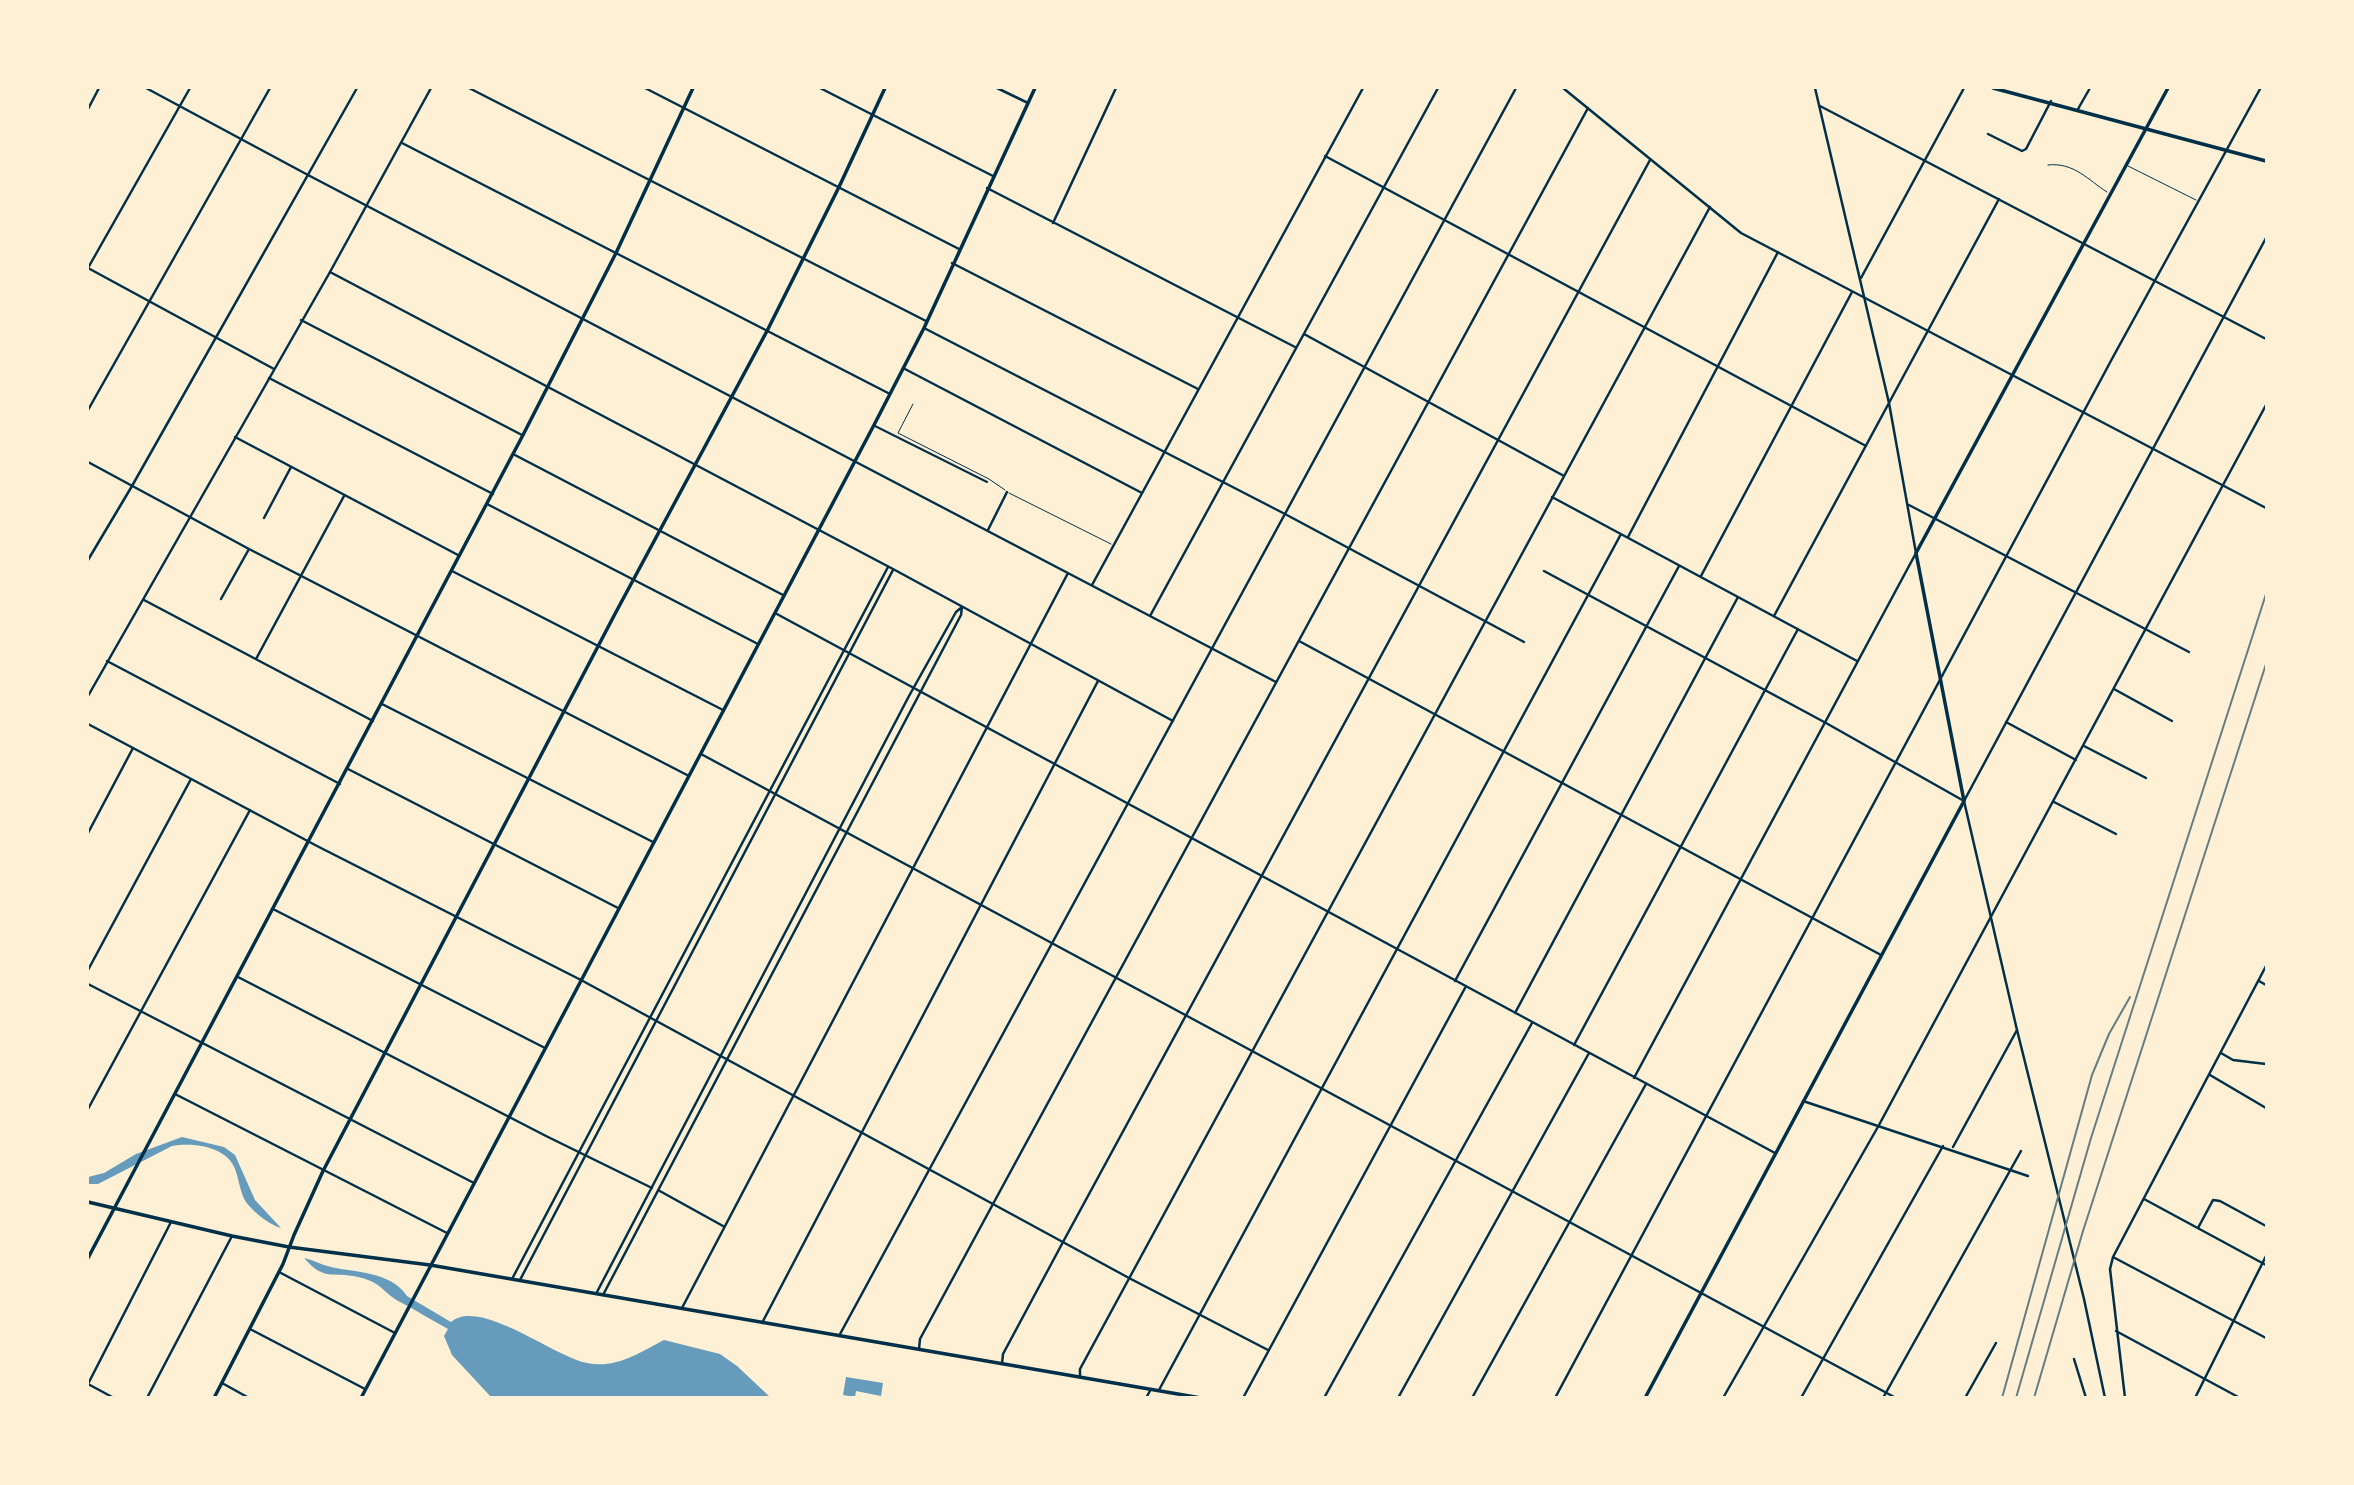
<!DOCTYPE html>
<style>
body{margin:0}
#map{position:relative;width:2354px;height:1485px;overflow:hidden;background:#fdf0d5;font-family:Karla,sans-serif}
canvas{display:block}
.frame{position:absolute;inset:0;border:89px solid #fdf0d5;pointer-events:none}
</style>
<div id="map">
<canvas width="2354" height="1485"></canvas>
<div class="frame"></div>
</div>
<script>
const ctx = document.querySelector('canvas').getContext('2d');
ctx.lineJoin = 'round';
function fill(path, color) {
  ctx.fillStyle = color;
  ctx.fill(path, 'evenodd');
}
function trace(path, color, width, dash) {
  ctx.strokeStyle = color;
  ctx.lineWidth = width;
  ctx.lineCap = dash ? 'butt' : 'round';
  ctx.setLineDash(dash || []);
  ctx.stroke(path);
}
const water = new Path2D(`
 M182,1137l42,10 11,8 20,45 26,28c-11,-3 -28,-16 -35,-26 -6,-9 -7,-23 -11,-33 -8,-22 -41,-27 -63,-23l-74,38h-10v-7l16,-4 32,-19z
 M304,1258c10,2 17,7 27,9 26,6 59,4 76,29l44,26c29,-25 103,35 136,41 29,6 52,-10 77,-23l56,14 17,12 33,31h-279l-39,-42 -8,-19 4,-7c-17,-9 -32,-19 -48,-27 -17,-9 -18,-20 -42,-25 -27,-6 -33,5 -54,-19z
 M846,1377l37,6 -2,13 -25,-5 -1,6 -12,-2z`);
const service = new Path2D(`
 M2048,165c26,-3 40,15 59,27
 M2128,166l68,34
 M913,404l-15,29 91,46 16,11
 M1009,493l102,51`);
const pedestrian = new Path2D(`
 M875,426l112,56`);
const minor = new Path2D(`
 M146,88l162,87 968,507
 M469,88l457,233
 M645,88l314,161
 M820,88l173,88
 M997,88l31,15
 M1820,106l446,233
 M88,109l11,-21
 M2078,109l12,-21
 M1988,134l34,17 4,-2 25,-48
 M402,143l488,251
 M1325,156l541,290
 M987,188l308,159
 M1053,223l63,-135
 M952,263l246,126
 M88,268l186,101
 M88,268l102,-180
 M330,272l563,297 280,152
 M1861,278l103,-190
 M301,320l221,115
 M924,328l361,186 239,128
 M1304,334l260,142
 M903,368l239,125
 M269,378l224,116
 M235,437l223,118
 M513,454l270,141
 M88,462l161,87 440,227
 M1552,497l305,164
 M487,504l271,140
 M1909,505l280,147
 M264,518l27,-51
 M988,530l19,-38
 M1628,537l150,-285
 M88,560l44,-74 225,-398
 M452,571l271,139
 M1544,571l282,152 138,78
 M1701,576l151,-284
 M1092,585l271,-497
 M221,599l28,-50
 M144,600l229,121
 M775,613l1000,540
 M1150,616l288,-528
 M1774,616l225,-417
 M1299,641l582,314
 M256,659l88,-163
 M107,661l233,123
 M2114,689l58,32
 M382,704l271,138
 M2006,722l70,38
 M88,724l229,122 264,134 548,298 139,72
 M2084,746l62,32
 M701,754l1195,644
 M348,769l270,139
 M2054,802l62,32
 M88,833l45,-85
 M273,909l272,139
 M88,970l103,-191
 M238,977l308,159 106,52
 M1455,981l224,-415
 M2259,981l7,4
 M88,984l386,199
 M1515,1013l223,-416
 M1574,1045l224,-416
 M2221,1053l12,7 33,4
 M2210,1075l56,33
 M1634,1078l282,-525 -27,-150 -74,-315
 M175,1094l272,139
 M1803,1101l225,75
 M88,1109l162,-299
 M1953,1147l64,-117
 M658,1190l65,36
 M2144,1199l122,66
 M2198,1228l15,-28 7,1 46,25
 M2113,1257l153,81
 M279,1272l116,61
 M512,1279l376,-712
 M520,1280l373,-710
 M597,1292l312,-596 47,-84 6,-5
 M603,1295l358,-680 1,-8
 M682,1308l386,-735
 M762,1323l336,-642
 M250,1329l115,60
 M2116,1331l124,67
 M839,1336l677,-1248
 M919,1349l1,-10 73,-135 595,-1096
 M2074,1359l12,39
 M1080,1377v-8l630,-1162
 M222,1383l27,15
 M88,1384l83,-162
 M88,1384l26,14
 M1159,1390l462,-856
 M147,1398l85,-162
 M1146,1398l5,-9
 M1243,1398l222,-410
 M1324,1398l208,-375
 M1398,1398l191,-345
 M1472,1398l174,-314
 M1555,1398l558,-1041 147,-268
 M1723,1398l156,-273 387,-720
 M1801,1398l142,-252
 M1883,1398l138,-247
 M1965,1398l31,-55
 M2125,1398l-15,-129 3,-12 153,-291
 M2195,1398l71,-142`);
const tertiary = new Path2D(`
 M1563,88l178,145 525,275
 M88,410l182,-322
 M88,696l242,-424 101,-184
 M1002,1364l1,-10 60,-112 587,-1082
 M2105,1398l-21,-99 -67,-269 -53,-229 302,-563`);
const secondary = new Path2D(`
 M88,1202l144,34 57,11 141,18 771,133
 M361,1398l513,-973 50,-97 111,-240
 M1645,1398l319,-597 -48,-248 252,-465`);
const primary = new Path2D(`
 M1993,88l273,73
 M88,1258l435,-823 93,-182 77,-165
 M214,1398l69,-134 11,-29 29,-64 293,-559 151,-281 72,-144 46,-99`);
const rail = new Path2D(`
 M2002,1398l90,-323 17,-41 21,-37
 M2016,1398l75,-260 175,-544
 M2034,1398l49,-167 183,-567`);
fill(water, '#669bbc');
trace(service, '#003049', 1);
trace(pedestrian, '#003049', 2);
trace(minor, '#003049', 2.5);
trace(tertiary, '#003049', 2.5);
trace(secondary, '#003049', 3.5);
trace(primary, '#003049', 3.5);
trace(rail, '#657d81', 2);
</script>
